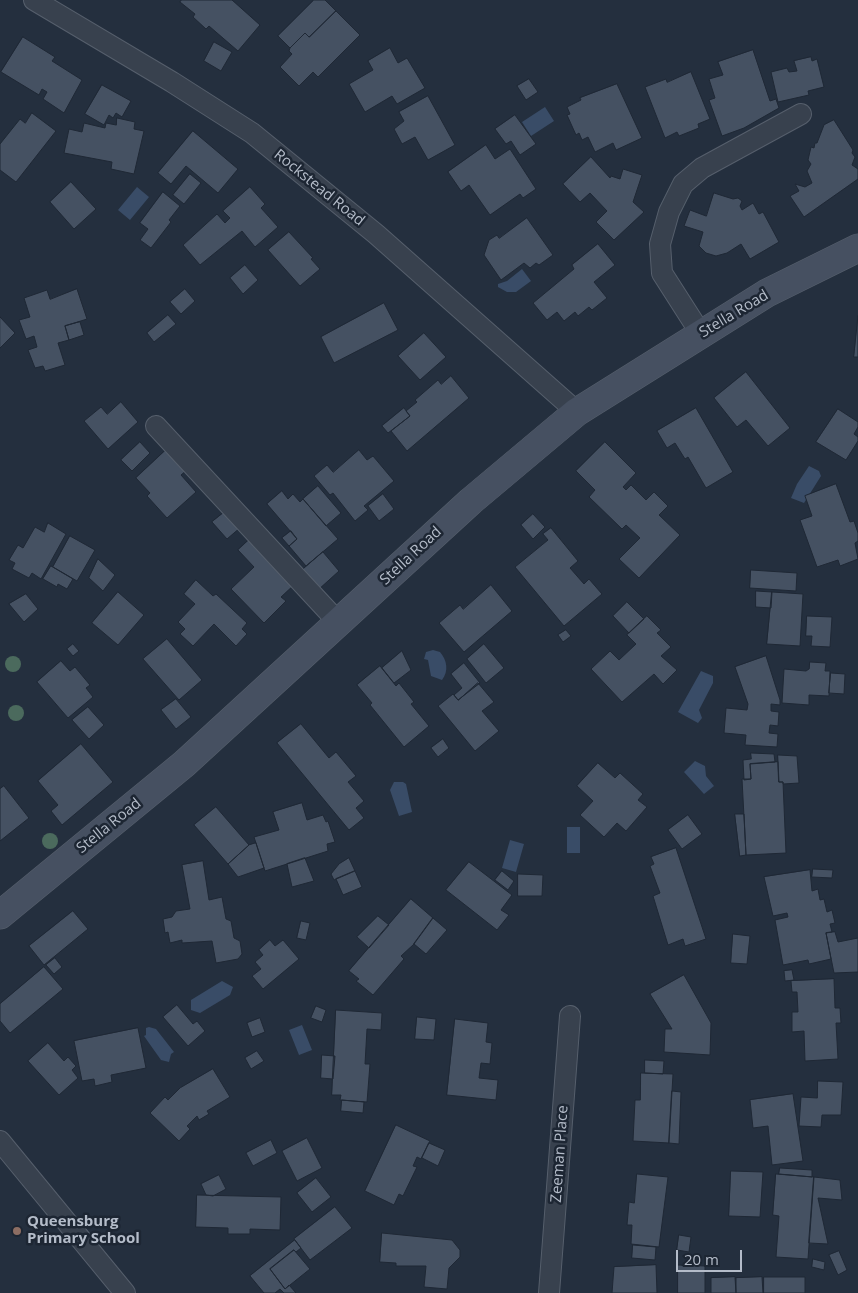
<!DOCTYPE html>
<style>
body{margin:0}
#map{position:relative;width:858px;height:1293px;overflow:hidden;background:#242f3e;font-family:"Open Sans",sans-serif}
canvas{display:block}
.scale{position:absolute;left:676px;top:1250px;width:66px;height:22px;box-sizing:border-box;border:2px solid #b4bcc9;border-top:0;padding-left:6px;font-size:15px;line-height:18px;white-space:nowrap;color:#b4bcc9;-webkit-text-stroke:4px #1d2633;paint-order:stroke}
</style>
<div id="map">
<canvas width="858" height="1293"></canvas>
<div class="scale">20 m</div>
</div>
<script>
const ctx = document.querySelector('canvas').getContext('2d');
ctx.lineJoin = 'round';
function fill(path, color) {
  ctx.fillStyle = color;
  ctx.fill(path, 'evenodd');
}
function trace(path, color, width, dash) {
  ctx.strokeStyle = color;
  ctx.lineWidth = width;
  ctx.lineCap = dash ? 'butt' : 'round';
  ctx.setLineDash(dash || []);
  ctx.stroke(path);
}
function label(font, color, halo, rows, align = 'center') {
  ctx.font = font + ' "Open Sans",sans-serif';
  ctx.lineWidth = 5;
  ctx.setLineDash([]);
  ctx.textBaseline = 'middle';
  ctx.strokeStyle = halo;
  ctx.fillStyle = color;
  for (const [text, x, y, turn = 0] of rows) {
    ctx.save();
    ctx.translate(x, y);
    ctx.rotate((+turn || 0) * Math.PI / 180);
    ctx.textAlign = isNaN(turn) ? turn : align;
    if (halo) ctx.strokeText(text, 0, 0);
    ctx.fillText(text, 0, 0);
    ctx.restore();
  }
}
const water = new Path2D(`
 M545,107l9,14 -23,15 -9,-14z
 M137,187l12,10 -19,23 -12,-10z
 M522,269l9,12 -15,11h-9l-9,-5v-3l9,-3z
 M809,466l10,5 2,5 -17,27 -13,-5 6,-14z
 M433,650l7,2c7,8 9,19 2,28l-11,-4 -3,-16 -4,-1 2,-7z
 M701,671l12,5v7l-14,27 3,8 -4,5 -20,-11z
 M695,761l10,5 1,10 8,10 -10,8 -20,-22z
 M394,782h9l3,2 6,28 -13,4 -9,-26z
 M567,827h13v26h-13z
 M510,840l14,4 -8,28 -14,-4z
 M222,981l11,6 -3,8 -30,18 -9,-3v-10z
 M302,1025l10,25 -13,5 -10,-25z
 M149,1027l7,2 18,23 -3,2 -2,8 -8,-2 -17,-24 2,-1v-7z`);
const building = new Path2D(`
 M182,0h50l28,25 -22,26 -29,-25 -3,3 -13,-12 2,-3 -15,-12z
 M314,0h11l11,11 -27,26 -4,-4 -15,15 -12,-12z
 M336,11l24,24 -42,42 -5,-5 -14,14 -19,-19 12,-13 -3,-3 1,-3 15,-15 4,4z
 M23,37l32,20 -3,4 30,19 -18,33 -21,-14 4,-7 -5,-3 -3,6 -38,-23z
 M214,42l18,10 -11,19 -17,-10z
 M390,48l8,15 9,-5 18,30 -28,16 -5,-8 -27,16 -16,-28 24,-14 -5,-9z
 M753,50l17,51 6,-2 3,9 -35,20 -22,8 -13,-36 6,-2 -6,-19 14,-4 -5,-13z
 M811,57l1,4 5,-2 7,28 -16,4 1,4 -31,7 -7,-30 16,-4 2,4 8,-1 -3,-10z
 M691,72l19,47 -12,5 1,4 -20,8 -2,-4 -12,6 -20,-51 21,-8 1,3z
 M529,79l9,13 -12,8 -9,-14z
 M617,84l25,54 -26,12 -3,-7 -18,9 -7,-15 -6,3 -3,-7 -3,2 -9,-20 3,-1 -3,-7 14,-7 -1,-2z
 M102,85l29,16 -9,16 -6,-4 -3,5 -4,-3 -5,10 -19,-11z
 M428,96l27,49 -27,15 -13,-23 -13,7 -8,-15 10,-8 -5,-9z
 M32,113l24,18 -40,51 -16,-12v-26l20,-25 5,4z
 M515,115l21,29 -16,11 -9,-14 -5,3 -11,-15z
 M117,118l18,4 -1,7 10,2 -10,43 -23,-5 1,-7 -48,-9 5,-24 13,3 2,-9 21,5 1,-5 10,2z
 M834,120l19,30 -1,3 3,4 -3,8 6,4v10l-54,38 -14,-21 9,-5 -4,-7 10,3 7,-4 -5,-12 4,-7 -3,-4 3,-13 3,1 1,-5h2l7,-18z
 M193,131l45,38 -20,24 -32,-27 -15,18 -13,-11z
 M486,145l9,14 15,-10 26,40 -13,9 -3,-4 -30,21 -21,-30 -8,6 -13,-19z
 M591,157l19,21 1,-2 9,3 3,-10 19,6 -9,27 11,10 -30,28 -18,-18 11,-11 -17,-18 -10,9 -17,-18z
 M190,174l11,9 -17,21 -11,-9z
 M71,182l25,27 -22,20 -24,-27z
 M250,187l15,17 -4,4 17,19 -23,20 -13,-16 -42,34 -17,-20 34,-31 8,9 5,-5 -7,-7z
 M163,192l17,14 -11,14 2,2 -20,26 -11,-8 8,-11 -8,-6z
 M714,193l19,6 5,-1 4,3 -2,5 2,4 11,-7 6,11 4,-2 16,30 -29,17 -9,-15 -14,9 -11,3 -10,-3 -7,-7 4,-14 -19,-6 6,-16 16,6z
 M527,218l26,37 -14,10 -3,-2 -6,5 -6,-5 -23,17 -17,-25 5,-15 8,-5 2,3z
 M289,232l24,26 -2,1 9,10 -20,17 -32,-36z
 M598,244l17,21 -21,17 13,16 -15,12 -3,-3 -11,9 -3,-4 -11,9 -7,-9 -10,8 -14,-17 41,-34 -2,-4z
 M245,265l13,15 -15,14 -13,-16z
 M77,289l10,30 -22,7 4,14 -11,3 7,22 -20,6 -2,-5 -8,2 -7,-18 9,-3 -3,-11 -8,3 -7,-19 11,-3 -6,-19 23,-8 3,9z
 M185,289l10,12 -14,13 -11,-12z
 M384,303l14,27 -64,33 -13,-26z
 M168,315l8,9 -22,18 -7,-9z
 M858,316v41h-4z
 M0,317l15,16 -15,15z
 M80,322l4,13 -15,5 -4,-14z
 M424,333l22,24 -26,23 -22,-24z
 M746,372l44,56 -22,18 -22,-26 -9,7 -23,-29z
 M451,376l18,22 -62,53 -16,-20 19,-15 -4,-5 11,-9 -2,-2 23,-20 3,4z
 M121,402l17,20 -30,27 -24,-28 17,-14 6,7z
 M404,408l6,8 -22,17 -6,-7z
 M696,408l37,64 -27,16 -18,-31 -3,2 -10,-16 -8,5 -10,-17z
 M838,409l20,13v5l-4,7 4,3v4l-12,19 -30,-18z
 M140,442l10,11 -18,18 -11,-11z
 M605,442l31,31 -13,14 3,3 5,-5 15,15 8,-8 14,14 -9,9 21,20 -41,43 -20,-19 21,-21 -14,-13 -4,4 -33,-32 6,-7 -19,-19z
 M167,449l20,21 -6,5 15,17 -29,26 -20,-22 3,-3 -14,-15z
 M359,450l8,10 6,-4 21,25 -30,25 4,4 -13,11 -22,-28 -3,2 -16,-19 13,-11 6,7z
 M836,484l14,38 4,-1 4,12v8l-3,2 3,16 -18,7 -2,-6 -21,7 -17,-47 12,-4 -7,-20z
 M318,486l23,27 -15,13 -23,-27z
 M282,491l6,8 5,-5 7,8 3,-3 35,40 -32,27 -17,-20 8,-7 -30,-35z
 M383,494l11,15 -15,12 -11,-15z
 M227,510l14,17 -14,12 -15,-17z
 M533,514l12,13 -12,12 -12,-14z
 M48,523l18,11 -25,45 -9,-6 -3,5 -17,-9 3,-6 -6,-3 9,-15 5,3 12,-21 9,5z
 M551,528l27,33 -8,7 14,16 5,-5 13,15 -38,32 -49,-59 33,-27 -5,-6z
 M291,531l6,8 -8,7 -7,-8z
 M70,536l25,14 -18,31 -24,-14z
 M251,538l44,46 -14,13 5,4 -22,22 -33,-34 23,-22 -16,-17z
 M323,552l16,19 -21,19 -17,-19z
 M98,559l17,16 -12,16 -14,-13z
 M51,566l22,13 -6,10 -9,-5 -1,3 -14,-8z
 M751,570l46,3 -1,18 -46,-3z
 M196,580l17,16 3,-2 31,29 -5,6 5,5 -11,12 -22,-22 -21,22 -13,-12 5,-5 -7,-7 17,-18 -11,-10z
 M491,585l21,26 -48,41 -25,-29 21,-18 3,4z
 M756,591l16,1 -1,16 -15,-1z
 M118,592l26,23 -26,30 -26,-22z
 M772,592l31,2 -3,52 -33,-2z
 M26,594l12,15 -14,13 -15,-18z
 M627,602l17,17 -15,14 -16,-17z
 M647,616l14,14 -4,3 14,14 -10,9 16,14 -14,14 -9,-10 -32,28 -31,-33 19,-18 9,9 17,-16 -9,-9z
 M807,616l25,1 -2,30 -19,-1 1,-10h-6z
 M566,630l5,6 -8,6 -5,-7z
 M167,639l35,41 -23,20 -36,-41z
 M73,644l6,7 -6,5 -6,-7z
 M484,644l20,24 -18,15 -19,-24z
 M402,651l9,19 -17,13 -12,-15z
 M766,656l14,44v5l-9,-1v7l8,1 -1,14 -8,-1 -1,8 9,1 -1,13 -32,-2 1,-10 -22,-2 2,-25 21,2 1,-6 -13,-37z
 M61,661l9,10 5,-4 15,18 -4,3 7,9 -25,21 -31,-36z
 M810,662l16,1 -1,8h5l-1,25 -20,-1v10l-27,-2 2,-34 22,2 3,-2z
 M464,663l16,20 -22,17 -4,-5 8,-7 -11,-14z
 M380,666l16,20 3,-3 15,19 -3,2 18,22 -25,21 -34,-42 2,-2 -15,-18z
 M831,673l14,1 -1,20 -15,-1z
 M478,683l16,19 -12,9 17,20 -24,20 -37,-45 15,-12 5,6z
 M176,699l15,18 -15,12 -15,-19z
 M88,707l16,18 -15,14 -17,-19z
 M301,724l28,34 7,-6 20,24 -8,6 16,19 -8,7 8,10 -15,12 -72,-87z
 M443,739l6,9 -11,9 -7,-9z
 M81,744l32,38 -51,43 -11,-14 7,-6 -20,-24z
 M751,753l23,1 1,8 -25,2 1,15 -7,1 -1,-20 8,-1z
 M778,755l19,1 2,27 -16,1v-2h-4z
 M778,762l1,20h4l3,71 -40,2 -4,-76h9l-1,-15z
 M598,763l17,15 5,-5 23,21 -5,6 9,7 -21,24 -9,-8 -13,14 -24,-22 13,-14 -16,-15z
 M4,786l25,32 -29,23v-52z
 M302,803l5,17 16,-5 3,7 2,-1 7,21 -8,2 1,7 -63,20 -11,-34 25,-7 -6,-18z
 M216,807l33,38 -21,19 -34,-39z
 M735,814h9l2,41 -6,1z
 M688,815l14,19 -20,15 -14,-19z
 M256,843l8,25 -26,9 -10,-13 21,-19z
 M676,848l30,91 -21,7 -2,-7 -15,6 -15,-49 7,-3 -10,-27 4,-2 -3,-7z
 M305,858l9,23 -22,6 -5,-23z
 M349,858l6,13 -21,9 -3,-6 8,-10z
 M203,861l6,39 13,-3 4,22 5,2 3,17 6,3 2,13 -4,5 -22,4 -4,-22 -30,2v-3l-12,3 -2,-11 -3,1 -2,-14 9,-2 4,-6 14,-2 -8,-44z
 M469,862l43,33 -11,15 8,5 -12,15 -51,-40z
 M813,869l20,1 -1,8 -20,-1z
 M810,870l2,21 6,-2 2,11 4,-1 3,13 5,-2 3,13 -5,1 2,8 -6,1 5,26 -22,5 -1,-4 -25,5 -8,-45 13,-3 -1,-4 -14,3 -9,-39z
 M355,871l7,16 -19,8 -7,-16z
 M502,871l12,10 -6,9 -13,-10z
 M518,874l25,1 -1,21h-24z
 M411,899l22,19 -19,26 -13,12 3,3 -31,36 -17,-14 3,-2 -10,-8z
 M73,911l15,18 -44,36 -15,-19z
 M378,916l11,9 -20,23 -12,-11z
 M433,918l14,12 -21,24 -12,-10z
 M301,921l9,2 -4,17 -9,-2z
 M835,932l3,10 20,-4v34l-24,1 -8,-40z
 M733,934l17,2 -3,28 -16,-1z
 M270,940l5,6 8,-6 16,19 -36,30 -11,-13 9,-7 -6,-7 8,-7 -4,-5z
 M55,958l7,9 -8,7 -8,-9z
 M44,967l19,22 -53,44 -10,-12v-17z
 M792,970l2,10 -9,1 -1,-10z
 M684,975l27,48 -1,32 -46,-3 1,-23h7l-22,-35z
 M834,979l1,29h5l1,15h-5l2,36 -33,2 -1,-30 -12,1v-20h6l-1,-20h-5l-1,-11z
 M177,1005l16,19 4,-3 8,10 -17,15 -25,-29z
 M316,1006l10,4 -4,12 -11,-4z
 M336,1010l46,3 -1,17 -14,-1 -2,35h5l-3,38 -27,-2 1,-5h-9z
 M417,1017l19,2 -2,21 -19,-1z
 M260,1018l5,14 -13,5 -5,-14z
 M455,1019l33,4 -2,19 6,1 -2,21 -9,-1 -2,15 19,2 -2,20 -49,-5z
 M138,1028l8,40 -35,7 1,7 -17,4 -1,-7 -12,2 -8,-40z
 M48,1043l16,18 4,-4 8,9 -4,4 6,8 -19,17 -31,-34z
 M257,1051l7,10 -13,8 -6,-11z
 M322,1055l13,1 -2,23 -12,-1z
 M645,1060l19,1 -1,13 -18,-1z
 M213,1069l17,28 -23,14 2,3 -10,6 -2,-4 -10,10 3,3 -11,12 -29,-28 15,-16 3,3 12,-12z
 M641,1073l32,1 -4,69 -36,-2 2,-41h5z
 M818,1081l25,1 -2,33h-19l-1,12 -22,-1 2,-29 16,1z
 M672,1091l9,1 -2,52 -10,-1z
 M793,1094l10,67 -31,4 -4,-39 -15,2 -3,-28z
 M342,1100l22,2 -1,11 -22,-2z
 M396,1125l34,16 -9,18 -4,-2 -4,9 4,1 -14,29 -4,-2 -5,11 -29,-14z
 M307,1138l15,30 -25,13 -15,-30z
 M271,1140l6,13 -24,13 -7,-13z
 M429,1143l16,7 -7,16 -16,-8z
 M780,1168l32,2v7l-33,-3z
 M731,1171l32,1 -3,45 -31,-1z
 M637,1174l31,3 -9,70 -28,-3 1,-19h-5l2,-23 5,1z
 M776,1174l38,3 -6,82 -32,-2 3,-41 -6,-1z
 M219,1175l7,14 -13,7 -7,-1 -5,-11z
 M814,1177l26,3 2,20 -24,-2 10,46 -19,-1z
 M316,1178l15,19 -19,15 -15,-19z
 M197,1195l84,2 -1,33 -30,-1v5h-22v-6l-32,-1z
 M335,1207l17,21 -42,32 -16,-21z
 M382,1233l70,7 8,10v7l-11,11 -2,21 -23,-2 2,-21h-30v-3l-16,-1z
 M679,1235l12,2 -2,15 -12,-2z
 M295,1240l6,8 -5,4 -2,-2 -24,19 15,20 4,-4 7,8h-12l-4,-4 -5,4h-11l-14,-17z
 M633,1245l23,2 -1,13 -23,-2z
 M294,1250l16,19 -25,20 -15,-20z
 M839,1251l8,19 -9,5 -9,-20z
 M813,1259l12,3 -1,8 -12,-3z
 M656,1265l1,28h-45l2,-26z
 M678,1265l27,1v27h-27z
 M735,1277l1,16h-25v-15z
 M762,1277l1,16h-27v-15z
 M764,1277h41v16h-41z`);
const street = new Path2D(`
 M34,0l138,82 80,51 124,101 201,178
 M701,334l-39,-61 -2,-29 9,-32 14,-28 19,-16 99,-54
 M156,426l183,197
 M0,1141l125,152
 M549,1293l21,-277`);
const secondary = new Path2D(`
 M0,915l184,-151 287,-263 106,-89 190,-119 91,-45`);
const trees = [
 [13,664],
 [16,713],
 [50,841]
];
const markers = [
 [17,1231,5,"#8d6e63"]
];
const streetNames = [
 ["Rockstead Road",319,188,39],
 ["Stella Road",734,314,-31],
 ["Stella Road",411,556,-43],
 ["Stella Road",109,826,-39],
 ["Zeeman Place",560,1154,-86]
];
const poiNames = [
 ["Queensburg",27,1222],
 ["Primary School",27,1239]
];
fill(water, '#394c67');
fill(building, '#455162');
trace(building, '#1f2835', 1);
trace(street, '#565f6c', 22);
trace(secondary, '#565f6c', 29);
trace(street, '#38414e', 20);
trace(secondary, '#465061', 28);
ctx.fillStyle = '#4b6a5d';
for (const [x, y] of trees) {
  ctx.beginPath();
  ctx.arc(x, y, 8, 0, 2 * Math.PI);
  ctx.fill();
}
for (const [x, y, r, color] of markers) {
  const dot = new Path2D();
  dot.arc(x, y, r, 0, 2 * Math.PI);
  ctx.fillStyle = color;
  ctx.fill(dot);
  trace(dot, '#1d2633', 2);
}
label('15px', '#b4bcc9', '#1d2633', streetNames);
label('bold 15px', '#b4bcc9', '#1d2633', poiNames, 'left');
</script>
